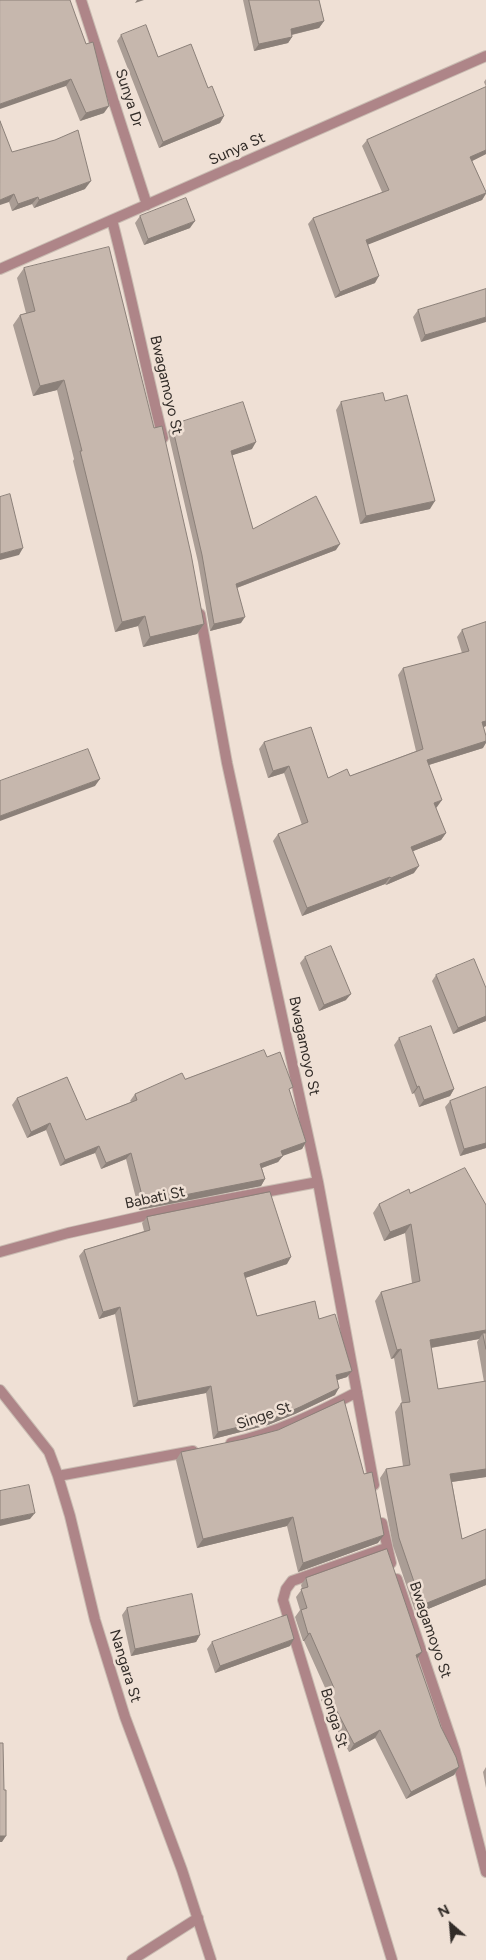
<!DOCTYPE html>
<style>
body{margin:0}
#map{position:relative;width:486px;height:1960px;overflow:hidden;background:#efe0d5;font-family:Figtree,sans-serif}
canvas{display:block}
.north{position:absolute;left:426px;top:1900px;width:50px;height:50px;-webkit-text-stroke:4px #efe0d5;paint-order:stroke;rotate:333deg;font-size:14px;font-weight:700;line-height:20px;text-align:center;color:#322c28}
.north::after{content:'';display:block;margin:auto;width:18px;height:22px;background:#322c28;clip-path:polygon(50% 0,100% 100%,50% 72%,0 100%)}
</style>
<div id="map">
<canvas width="486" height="1960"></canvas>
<div class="north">N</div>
</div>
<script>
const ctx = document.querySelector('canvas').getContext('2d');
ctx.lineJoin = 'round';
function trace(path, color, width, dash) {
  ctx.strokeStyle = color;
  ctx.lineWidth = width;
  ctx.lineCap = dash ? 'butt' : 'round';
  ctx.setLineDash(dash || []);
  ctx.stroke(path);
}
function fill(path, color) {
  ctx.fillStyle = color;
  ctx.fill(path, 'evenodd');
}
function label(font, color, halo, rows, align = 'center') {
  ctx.font = font + ' Figtree,sans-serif';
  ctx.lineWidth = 5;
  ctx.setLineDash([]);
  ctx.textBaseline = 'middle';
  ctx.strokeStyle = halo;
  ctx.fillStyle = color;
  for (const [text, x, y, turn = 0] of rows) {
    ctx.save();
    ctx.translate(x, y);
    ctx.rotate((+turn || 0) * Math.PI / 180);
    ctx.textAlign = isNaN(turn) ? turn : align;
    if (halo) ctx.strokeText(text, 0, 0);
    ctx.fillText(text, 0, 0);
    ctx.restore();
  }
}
const minor = new Path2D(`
 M81,0l66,205
 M112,220c19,73 33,146 51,218
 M0,269l486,-213
 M200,614l27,149 91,419 56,303
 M0,1252l68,-19 106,-24 144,-27
 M0,1390l49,62 9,24 12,40 25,104 30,97 57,153 29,90
 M231,1443c45,-10 86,-30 126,-51
 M58,1476l135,-25
 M382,1523l9,40
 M386,1548l-94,33 -6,8 -3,11 109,360
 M397,1579l58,172 31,121
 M132,1960l66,-42`);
const wall = new Path2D(`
 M0,0l104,113 -24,8 -14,-35z
 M243,0h76l5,21 -5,7 -27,7v2l-4,6 -34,8z
 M121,35l87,53 16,28 -4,7 -61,25 -42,-107z
 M486,79v75l-14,7 14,31v2l-4,6 -114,44 7,39 -40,15 -27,-74 5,-6 69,-26 -20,-46 5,-6 119,-53 -2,-5z
 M12,152l73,37 -51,19 -2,-4 -20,7 -3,-9z
 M140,216l50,12 -46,17 -9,-22z
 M24,268l130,160 50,196 -7,10 -54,13 -5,-21 -23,6 -42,-171 1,-2 -17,-69 -24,6 -20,-71 7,-10 6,-2 -9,-35z
 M486,289l-65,53 -8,-25 5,-7z
 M385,401l45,108 -70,15 -24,-114 5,-8z
 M172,425l80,24 -20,6 21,74 83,21 -99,38 4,35 -31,8 -12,-69 -30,-130z
 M486,622v104l-3,1v21l-54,17 8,42 -1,1 10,25 -5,7 -28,11 1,22 -28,12 -1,-1 -83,32 -29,-75 5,-7 24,-9 -18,-52 -16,5 -9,-29 5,-7 64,36 22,-2 66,-25 -18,-76 5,-7 59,-15 -5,-16 5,-7z
 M305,957l41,43 -27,11 -19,-48z
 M436,975l50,13v33l-33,13 -21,-53z
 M399,1038l55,51 -4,7 -31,11 -5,-14 -2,1 -18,-49z
 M267,1057l23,35 16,50 -4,7 -19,6 -5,7 -16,6 3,11 -4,7 -122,24 -13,-51 -25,10 -6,-16 -35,13 -14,-36 -19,8 -15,-33 5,-7 69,22 45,-18 -1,-1 5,-7z
 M486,1087v61l-26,8 -15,-49 5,-6z
 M410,1193l76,12v272l-34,5 10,57 24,-10v56l-70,29 -23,-68 -13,-68 6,-9 17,-3 -8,-54 6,-9h1l-8,-45 -3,1 -16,-58 6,-9 31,-9 -7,-50 -21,8 -11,-28 6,-9zM479,1339l-2,3 7,40 -46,7 -7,-41z
 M147,1217l140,47 -42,14 12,38 62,3 28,58 -10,3 -2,15 -40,19 -27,11 -55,14 -7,-46 -73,14 -18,-93 -16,5 -20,-63 5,-6 60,-19 -2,-8z
 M181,1452l197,91 -80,29 -11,-46 -90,22 -21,-88z
 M306,1578l111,80 24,69 18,40 -5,8 -48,24 -31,-61 -26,14 -28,-52 6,-8 -23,-51h-1l-8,-24 5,-7 -4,-13 6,-8 -1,-4z
 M127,1608l73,27 -4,7 -65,14 -9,-41z
 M212,1642l78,4 -75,27 -8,-24z
 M486,1767v21l-3,-16z`);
const shadedWall = new Path2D(`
 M137,0h7l-9,3z
 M324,21l-5,7 -33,8 5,-7z
 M292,37l-4,6 -34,8 5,-7z
 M71,79l-5,7 -66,23v-5z
 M109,106l-5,7 -24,8 6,-8z
 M224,116l-4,7 -61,25 4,-6z
 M486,150v4l-20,10 4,-7z
 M91,181l-6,8 -51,19 5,-8z
 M486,193l-4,7 -120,47 4,-7z
 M14,194l-5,8 -9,3v-5z
 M38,197l-6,7 -20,7 6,-7z
 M195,221l-5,7 -46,17 4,-6z
 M379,276l-4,7 -40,15 5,-6z
 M486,317v5l-65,20 4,-7z
 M64,380l-7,10 -24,6 7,-10z
 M256,442l-4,7 -25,8 4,-6z
 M435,501l-5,8 -70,15 6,-8z
 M340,544l-4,6 -105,40 5,-6z
 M23,548l-4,7 -19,5v-6z
 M145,616l-7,10 -23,6 7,-10z
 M245,617l-4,6 -31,8 4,-7z
 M204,624l-7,10 -54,13 7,-10z
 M486,721v5l-9,4 5,-8z
 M486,741v2l-3,5 -61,19 5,-7z
 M289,766l-5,7 -16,5 5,-7z
 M100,779l-5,7 -95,35v-5z
 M442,800l-5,7 -8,3 5,-7z
 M446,833l-5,7 -35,14 5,-7z
 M419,866l-5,7 -28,12 5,-7z
 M390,877l-5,7 -83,32 5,-8z
 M351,994l-5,6 -27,11 5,-6z
 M486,1016v5l-33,13 5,-6z
 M419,1086l-5,7 -2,1 5,-7z
 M454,1089l-4,7 -31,11 5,-7z
 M50,1123l-4,7 -19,8 4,-6z
 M306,1142l-4,7 -25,9 4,-7z
 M486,1143v5l-26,8 4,-7z
 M99,1146l-4,7 -35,13 5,-6z
 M131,1153l-5,6 -25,10 5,-6z
 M283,1156l-5,6 -22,8 4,-6z
 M265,1179l-4,7 -122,24 5,-7z
 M411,1224l-6,9 -21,8 6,-9z
 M291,1257l-4,7 -48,16 5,-7z
 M120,1307l-5,7 -16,5 4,-7z
 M486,1330v8l-3,-5 -4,6 -55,10 6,-9z
 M401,1349l-7,9 -3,1 6,-9z
 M352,1371l-5,6 -16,5 5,-7z
 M211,1386l-5,7 -73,14 5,-6z
 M339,1388l-4,7 -40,19 -27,11 -55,14 5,-7z
 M486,1469v8l-42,6 6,-9z
 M35,1513l-5,6 -30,7v-6z
 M293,1517l-6,9 -90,22 6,-9z
 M384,1535l-6,8 -80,29 5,-9z
 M486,1579v6l-70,29 6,-9z
 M310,1633l-6,8h-1l5,-7z
 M200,1635l-4,7 -65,14 4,-7z
 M294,1639l-4,7 -75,27 5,-7z
 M422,1652l-6,8v-5z
 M380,1730l-5,8 -26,14 5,-8z
 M459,1767l-5,8 -48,24 5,-7z
 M0,1836h6l-4,6h-2z`);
const building = new Path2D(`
 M0,0h70l5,14 11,30 7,-2 16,64 -23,7 -15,-34 -71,25z
 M249,0h70l5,21 -33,8 1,8 -33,7z
 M146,25l12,32 33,-13 17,44 4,-2 12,30 -61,26 -42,-107z
 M486,87v63l-16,7 16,35v1l-120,47 13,36 -39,16 -27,-74 76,-28 -22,-50z
 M0,121l12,31 43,-12 23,-10 13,51 -52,19 -1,-3 -20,7 -4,-10 -14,6z
 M186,198l9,23 -47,18 -8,-23z
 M109,247l45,181 8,-2 29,128 13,70 -54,13 -5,-21 -23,6 -42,-171h2l-18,-71 -24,6 -20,-71 15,-4 -11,-43z
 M486,289v28l-61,18 -7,-25z
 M383,393l2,8 22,-6 28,106 -69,15 -25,-114z
 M243,402l13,40 -25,9 22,78 63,-33 24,48 -104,40 9,33 -31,7 -12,-69 -30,-130z
 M10,494l13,54 -23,6v-57z
 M486,622v99l-4,1 4,14v5l-59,19 15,40 -8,3 12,30 -35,14 8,19 -28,12 -1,-1 -83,31 -29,-74 30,-12 -19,-56 -16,5 -9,-29 47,-15 17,51 19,-9 3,7 73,-27 -20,-81 66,-17 -7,-21z
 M88,749l12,30 -100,37v-35z
 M331,946l20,48 -27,11 -19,-48z
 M474,959l12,29v28l-28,12 -22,-53z
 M431,1026l23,63 -30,11 -5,-14 -2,1 -18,-49z
 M264,1050l3,7 13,-5 13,35 -4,2 17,53 -25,9 2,5 -23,8 5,15 -121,24 -13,-50 -25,10 -7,-17 -34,14 -15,-37 -19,9 -14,-34 50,-21 19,43 51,-20 -2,-6 47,-21 3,6z
 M486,1087v56l-22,6 -14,-48z
 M465,1168l21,37v125l-56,10 8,49 48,-8v88l-36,5 12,65 24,-10v50l-64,26 -23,-67 -13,-69 24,-4 -9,-62 9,-1 -9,-53 -4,1 -16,-58 39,-11 -9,-57 -21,8 -11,-28 30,-15 1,4z
 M270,1192l21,65 -47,16 13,43 58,-15 4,18 16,-5 17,57 -16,4 3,13 -39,19 -28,12 -54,13 -7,-46 -73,15 -18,-94 -17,5 -19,-62 66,-20 -3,-13z
 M483,1333h3v16z
 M344,1400l20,74 8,-2 12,63 -81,28 -10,-46 -90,22 -22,-87 63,-13 34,-9z
 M29,1485l6,28 -35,7v-29z
 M387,1549l35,103 -6,3 25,72 15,30 3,10 -48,25 -31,-62 -26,14 -27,-52 7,-4 -24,-55 -2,1 -7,-24 6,-2 -6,-19 7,-2 -2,-9z
 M192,1594l8,41 -65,14 -8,-41z
 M287,1615l7,24 -74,27 -8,-24z
 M0,1743h3l1,47h2v46h-6z`);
const streetNames = [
 ["Sunya Dr",129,98,72],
 ["Sunya St",237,149,-24],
 ["Bwagamoyo St",166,385,77],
 ["Bwagamoyo St",304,1046,78],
 ["Babati St",155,1198,-12],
 ["Singe St",264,1416,-19],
 ["Bwagamoyo St",430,1630,71],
 ["Nangara St",125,1666,73],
 ["Bonga St",334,1718,73]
];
trace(minor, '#c9bcb2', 12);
trace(minor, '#ae8588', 10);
fill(wall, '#aa9d95');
fill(shadedWall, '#8b8079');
fill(building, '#c6b7ad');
trace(building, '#8b8079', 1);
label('15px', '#322c28', '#efe0d5', streetNames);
</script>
